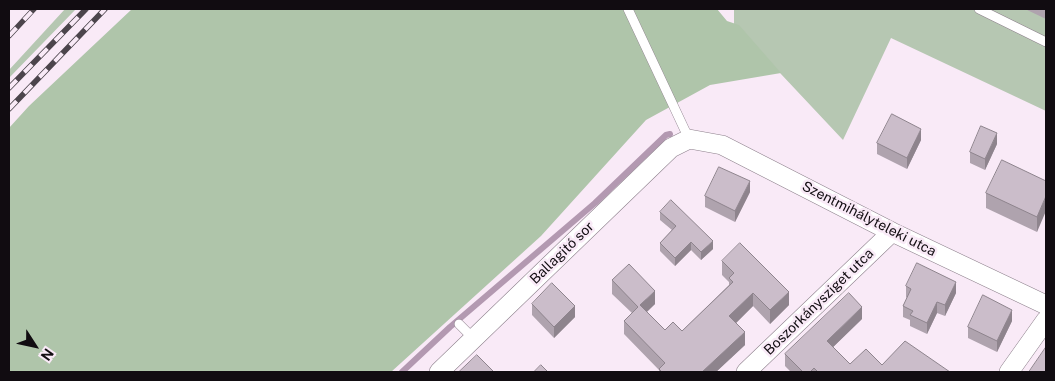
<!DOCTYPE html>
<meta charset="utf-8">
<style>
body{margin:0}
#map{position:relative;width:1055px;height:381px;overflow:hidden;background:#f9eaf7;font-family:"Public Sans",sans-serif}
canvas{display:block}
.frame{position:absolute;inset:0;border:10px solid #110c11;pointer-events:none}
.north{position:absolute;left:10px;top:321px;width:50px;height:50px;-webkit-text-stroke:4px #f9eaf7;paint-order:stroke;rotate:125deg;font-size:14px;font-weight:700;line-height:20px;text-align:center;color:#110c11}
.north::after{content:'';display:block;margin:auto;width:18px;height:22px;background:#110c11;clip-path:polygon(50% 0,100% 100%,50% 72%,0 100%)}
</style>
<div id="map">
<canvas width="1055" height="381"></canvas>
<div class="frame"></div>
<div class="north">N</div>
</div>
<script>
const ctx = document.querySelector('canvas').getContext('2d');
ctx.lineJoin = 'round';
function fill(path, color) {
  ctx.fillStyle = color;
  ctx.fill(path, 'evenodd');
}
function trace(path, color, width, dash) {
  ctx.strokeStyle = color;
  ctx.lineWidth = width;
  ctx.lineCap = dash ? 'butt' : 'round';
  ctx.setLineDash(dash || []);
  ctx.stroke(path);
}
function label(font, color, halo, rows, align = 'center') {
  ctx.font = font + ' "Public Sans",sans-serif';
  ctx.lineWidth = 5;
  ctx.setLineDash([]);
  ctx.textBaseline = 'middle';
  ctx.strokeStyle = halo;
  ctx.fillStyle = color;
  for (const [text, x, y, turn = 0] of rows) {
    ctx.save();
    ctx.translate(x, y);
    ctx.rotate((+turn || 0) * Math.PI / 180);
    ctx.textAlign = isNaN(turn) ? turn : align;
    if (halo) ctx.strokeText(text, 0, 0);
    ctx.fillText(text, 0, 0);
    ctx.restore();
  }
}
const green = new Path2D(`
 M65,9h11l-67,69v-8z
 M734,9h312v102l-155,-73 -48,102 -109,-116z`);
const forest = new Path2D(`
 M132,9h585l10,12 12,4 42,48 -71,12 -64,35 -105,116 -150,136h-382v-244l20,-22z`);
const stream = new Path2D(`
 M402,372l48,-45 145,-124 71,-68 4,-1`);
const service = new Path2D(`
 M628,9l61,130
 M979,9l67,33
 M459,324l15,15`);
const minor = new Path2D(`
 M439,372l232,-224 18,-9 33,6 170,87 154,73
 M746,372l146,-140
 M1009,372l37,-52`);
const rail = new Path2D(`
 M9,36l25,-27
 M9,88l77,-79
 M9,109l96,-100`);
const wall = new Path2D(`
 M1025,9h21v10z
 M921,140l-14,29 -30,-15v-11z
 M997,144l-12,26 -15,-7v-11z
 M1046,181l-9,51 -51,-24v-15z
 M750,192l-15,30 -30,-15v-11z
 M660,212l53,37 -12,11 -10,-10 -16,16 -15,-15v-8l12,-13 -12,-10z
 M722,261l67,44 -19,19 -17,-18 -17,17 9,22 -29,27h-57v-2l-35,-36v-13l8,-8 -20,-19v-14l43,24 -8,8 18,18 17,1 47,-46v-3l-7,-7z
 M906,286l50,7 -11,23 -8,-3 -10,21 -17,-8v-6l-7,-3v-11l4,-8 -1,-1z
 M532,304l43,13 -21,21 -22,-23z
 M862,319l-29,28 17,17 32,1 68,7h-159l-6,-6v-12z
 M1012,321l-15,31 -29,-14v-11z`);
const shadedWall = new Path2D(`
 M921,129v11l-14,29v-11z
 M997,133v11l-12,26v-11z
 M750,181v11l-15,30v-11z
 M1046,196v15l-9,21v-15z
 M713,241v8l-12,11v-8z
 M691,242v8l-16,16v-8z
 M956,282v11l-11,23v-11z
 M655,291v13l-15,14v-13z
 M789,292v13l-19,19v-14z
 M753,293v13l-24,24v-14z
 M937,302v11l-10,21v-11z
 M575,306v11l-21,21v-11z
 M862,307v12l-35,34v-12z
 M1012,310v11l-15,31v-11z
 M745,332v13l-29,27h-14z`);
const building = new Path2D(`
 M892,114l29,15 -14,29 -30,-15z
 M981,126l16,7 -12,26 -15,-7z
 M1002,160l44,21v15l-9,21 -51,-24z
 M719,167l31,14 -15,30 -30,-15z
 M671,200l42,41 -12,11 -10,-10 -16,16 -15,-15 16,-17 -16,-14z
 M740,243l49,49 -19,18 -17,-17 -24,23 16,16 -43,40h-40l-3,-3 6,-6 -41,-42 14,-14 -26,-27 17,-16 26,27 -15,14 25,25 8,-8 9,9 51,-49 -4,-4 5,-5 -12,-12z
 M917,263l39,19 -11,23 -8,-3 -10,21 -17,-8 3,-4 -10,-5 8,-17 -5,-3z
 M552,283l23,23 -21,21 -22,-23z
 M849,293l13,14 -35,34 23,23 16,-15 16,16 23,-24 45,31h-116l-1,-1 -1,1h-14l-4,-4 -4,4h-7l-18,-18z
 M983,295l29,15 -15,31 -29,-14z
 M1046,347v25h-17z
 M477,355l17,17h-35z
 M541,365l7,7h-14z`);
const streetNames = [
 ["Szentmihályteleki utca",869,219,27],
 ["Ballagitó sor",562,253,-44],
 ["Boszorkánysziget utca",819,302,-44]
];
fill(green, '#b6c7b2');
fill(forest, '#afc5aa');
trace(stream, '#b399b1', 6);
trace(service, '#8d808c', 10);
trace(minor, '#8d808c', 20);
trace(service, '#fff', 9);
trace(minor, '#fff', 19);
trace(rail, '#4c454c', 5.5);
trace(rail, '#f9eaf7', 4, [11]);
fill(wall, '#afa3ae');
fill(shadedWall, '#8e848d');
fill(building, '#cbbdca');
trace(building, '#8e848d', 1);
label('14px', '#110c11', '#f9eaf7', streetNames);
</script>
